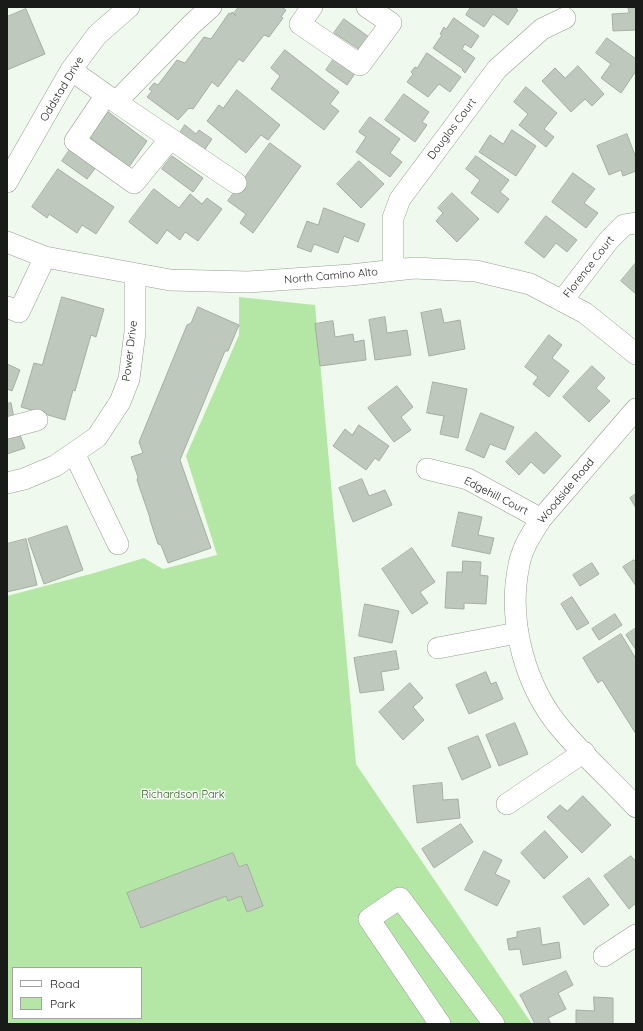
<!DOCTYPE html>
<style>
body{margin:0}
#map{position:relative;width:643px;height:1031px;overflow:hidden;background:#f0f9ed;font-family:Quicksand,sans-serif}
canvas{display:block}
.frame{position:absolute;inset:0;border:8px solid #181b17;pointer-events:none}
.legend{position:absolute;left:12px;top:967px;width:130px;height:52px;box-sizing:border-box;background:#fff;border:1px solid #a3a4a2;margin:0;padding:5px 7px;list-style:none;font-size:12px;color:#181b17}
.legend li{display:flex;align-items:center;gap:8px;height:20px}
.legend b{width:20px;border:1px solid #a3a4a2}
</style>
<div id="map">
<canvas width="643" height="1031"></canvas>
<div class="frame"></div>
<ul class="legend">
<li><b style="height:5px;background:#fff"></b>Road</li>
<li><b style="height:11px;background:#b4e7a6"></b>Park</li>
</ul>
</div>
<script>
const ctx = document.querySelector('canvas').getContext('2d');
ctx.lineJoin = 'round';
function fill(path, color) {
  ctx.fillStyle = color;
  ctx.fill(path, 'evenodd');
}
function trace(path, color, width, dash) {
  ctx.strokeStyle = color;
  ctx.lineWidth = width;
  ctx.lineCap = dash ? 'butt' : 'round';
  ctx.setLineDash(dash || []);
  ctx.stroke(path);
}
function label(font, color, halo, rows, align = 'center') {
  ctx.font = font + ' Quicksand,sans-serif';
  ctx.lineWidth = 3;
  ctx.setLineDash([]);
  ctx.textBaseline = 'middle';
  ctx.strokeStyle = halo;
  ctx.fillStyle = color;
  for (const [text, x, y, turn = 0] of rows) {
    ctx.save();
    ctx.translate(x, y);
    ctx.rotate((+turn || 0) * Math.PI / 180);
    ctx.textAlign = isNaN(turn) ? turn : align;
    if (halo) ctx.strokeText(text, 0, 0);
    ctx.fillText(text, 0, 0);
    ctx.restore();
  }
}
const green = new Path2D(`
 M239,297l76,8 41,459 176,260h-525v-428l87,-23 50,-15 19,11 54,-14 -31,-99 53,-121zM13,968h128v50h-128z`);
const building = new Path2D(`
 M239,7h42l5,3 -5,7 2,1 -14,19 -5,-2 -21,27 -4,-3 -21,28 -6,-5 -19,27 -2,-1 -1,1 -1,-1 -11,12 -31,-23 5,-6 -3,-2 5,-6 4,2 19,-25 8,3 19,-26 7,2 18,-26 2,1 1,-2 4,4 -2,-3z
 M471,7h43l4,3 -10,15 -15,-11 -9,13 -18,-12z
 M628,7h8v23l-23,1 -1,-17 17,-1z
 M26,9l19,45 -38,16v-53z
 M454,18l25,18 -8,12 -6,-4 -3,5 13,9 -10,15 -3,-3 1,-1 -30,-21 9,-13 -2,-1 4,-7 2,2z
 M344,19l25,18 -9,13 -26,-17z
 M607,38l29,21v12l-15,22 -20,-15 10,-14 -15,-11z
 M285,50l54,42 -9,12 9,7 -15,19 -53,-41 9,-13 -9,-8z
 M427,53l34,24 -11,15 -11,-8 -11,13 -21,-15 6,-8 -2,-2 4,-5 2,1z
 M335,57l21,15 -9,13 -21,-15z
 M578,66l26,28 -12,12 -7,-7 -14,13 -29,-31 13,-13 10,10z
 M526,87l31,26 -13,16 10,8 -8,10 -27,-22 9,-11 -14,-12z
 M237,90l43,35 -12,15 -7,-5 -15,18 -39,-32 12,-16 4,3z
 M404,94l25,18 -7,10 5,3 -12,17 -30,-22z
 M107,111l40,30 -18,26 -41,-31z
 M370,117l30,22 -10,14 12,9 -12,15 -34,-25 10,-15 -7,-5z
 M185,125l11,9 3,-4 13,9 -9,13 -27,-13z
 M512,130l24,16 -20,30 -37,-24 11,-17 13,9z
 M627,134l9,24v13l-13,5 -2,-6 -12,5 -12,-29z
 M270,143l31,23 -48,67 -13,-10 6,-9 -18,-13z
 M71,148l26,18 -10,13 -25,-18z
 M172,156l31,22 -10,14 -31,-23z
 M476,156l33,24 -9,12 9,7 -11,14 -27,-20 9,-13 -14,-11z
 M359,161l25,23 -23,24 -24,-24z
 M58,169l56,38 -18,27 -14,-9 -5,8 -28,-19 -2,4 -15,-11z
 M573,173l22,16 -11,14 14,10 -12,15 -34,-26z
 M154,189l25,19 11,-14 12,10 5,-6 15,11 -24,32 -13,-9 -5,8 -13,-10 -10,14 -28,-22z
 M452,193l27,26 -22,23 -21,-21 7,-8 -5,-5z
 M324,208l41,16 -7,18 -14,-6 -6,17 -24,-9 -3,8 -14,-5 10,-26 11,4z
 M546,216l31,24 -10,12 -11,-9 -12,15 -19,-15z
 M635,264l1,1v29l-15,-13z
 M62,297l42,12 -8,28 -5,-2 -16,56 -2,-1 -8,30 -44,-13 13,-44 8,2z
 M198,307l41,18 -11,26h-3l-45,109 31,88 -43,15 -7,-18 -3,-1 -8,-24v-2l-13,-38 1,-3 -7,-20 12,-4 -4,-11 48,-117 4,-2z
 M441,309l3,14 16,-3 5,29 -36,7 -8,-43z
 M385,317l2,16 20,-3 4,25 -36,5 -6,-40z
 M333,321l2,16 18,-3 1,8 10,-2 2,20 -46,6 -5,-42z
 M549,335l13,10 -10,13 17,13 -20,26 -16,-13 5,-7 -13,-10z
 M7,364l13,6 -8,21 -5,-2z
 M592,366l13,12 -9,10 14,13 -21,21 -26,-25z
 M433,382l34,7 -9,49 -18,-4 4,-18 -17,-3z
 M397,386l16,21 -12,10 10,13 -17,12 -26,-34z
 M11,403l3,15 -7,2v-16z
 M481,413l33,14 -9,23 -15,-6 -6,14 -18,-8z
 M359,425l30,21 -10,15 -4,-3 -9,12 -33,-24 12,-17 7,6z
 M536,432l25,24 -17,18 -13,-12 -12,13 -13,-13z
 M20,435l5,13 -18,6v-15z
 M362,479l7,17 16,-6 7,15 -39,17 -14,-34z
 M636,494v14l-6,-10z
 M459,512l23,5 -4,18 16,3 -4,16 -38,-8z
 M67,526l16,44 -39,14 -16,-45z
 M26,539l11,46 -30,7v-48z
 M412,548l23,34 -15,10 8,11 -16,11 -30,-45z
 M634,560l2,2v24l-13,-19z
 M463,561l18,1 -1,13 8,1 -2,28 -22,-1v6l-19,-1 2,-36h15z
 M592,563l7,11 -19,12 -7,-11z
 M572,597l17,26 -12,7 -16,-26z
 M365,604l34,7 -7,32 -33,-7z
 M615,614l7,11 -23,15 -7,-11z
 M636,628v22l-10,-15z
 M621,634l15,25v75l-34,-54 -4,3 -15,-25z
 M396,651l3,18 -18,3 3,18 -24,3 -6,-35z
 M486,672l5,12 5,-2 7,17 -34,15 -13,-29z
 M410,683l13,15 -10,9 11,13 -21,20 -24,-28z
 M515,723l13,31 -29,12 -13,-31z
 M478,736l13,31 -29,13 -14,-32z
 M442,783l1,17 15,-1 2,19 -43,5 -4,-37z
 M583,796l28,29 -29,28 -35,-36 13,-12 7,6z
 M461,824l12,18 -39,26 -12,-19z
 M545,831l23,26 -24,22 -23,-26z
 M484,851l18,9 -7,14 15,7 -13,25 -32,-16z
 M233,853l6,14 8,-3 16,42 -16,6 -6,-16 -13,5 -2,-5 -85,32 -14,-35z
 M631,856l5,6v18l-1,1 1,2v20l-7,6 -25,-33z
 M589,878l20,27 -25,20 -21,-28z
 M540,928l2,17 17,-3 2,16 -38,7 -3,-16 -11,1 -2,-11 10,-2v-5z
 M566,971l7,14 -15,8 8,16 -18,9 3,6h-16l-15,-29z
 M594,997l19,1v26h-37v-14l18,1z`);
const minor = new Path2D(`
 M211,7l-19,17 -76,78 120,81
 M312,7l-12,17 60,41 31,-42 -24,-16
 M71,70l45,32
 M106,95l-31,46 59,42 36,-44
 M7,182l64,-112 26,-35 32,-28
 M7,242l38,15 125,23 78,2 103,-7 63,-7 62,3 54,13 55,29 51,41
 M393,270v-52l7,-19 97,-130 45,-40 23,-11
 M562,301l47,-61 15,-15 12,-2
 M7,307l12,5 26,-55
 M636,409l-95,110c-9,14 -19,29 -22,46 -12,56 6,122 43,165 23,27 50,51 74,77
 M7,428l30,-8
 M74,453l44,91
 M427,469l41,10 73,40
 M7,483l17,-4 31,-13 42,-29 23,-35 9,-23 6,-47v-57
 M438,648l79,-15
 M507,804l77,-52
 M604,956l32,-21
 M440,1024l-71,-105 31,-21 94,126`);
const streetNames = [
 ["Oddstad Drive",62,89,-59],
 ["Douglas Court",452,129,-53],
 ["Florence Court",589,267,-52],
 ["North Camino Alto",331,276,-5],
 ["Power Drive",130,351,-83],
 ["Woodside Road",566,491,-50],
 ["Edgehill Court",496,496,27]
];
const parkNames = [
 ["Richardson Park",183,795]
];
fill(green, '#b4e7a6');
fill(building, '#bfc8bc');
trace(building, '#a5aea2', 1);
trace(minor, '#969f94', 22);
trace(minor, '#fff', 21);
label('11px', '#181b17', '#fff', streetNames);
label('11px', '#296017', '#fff', parkNames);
</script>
